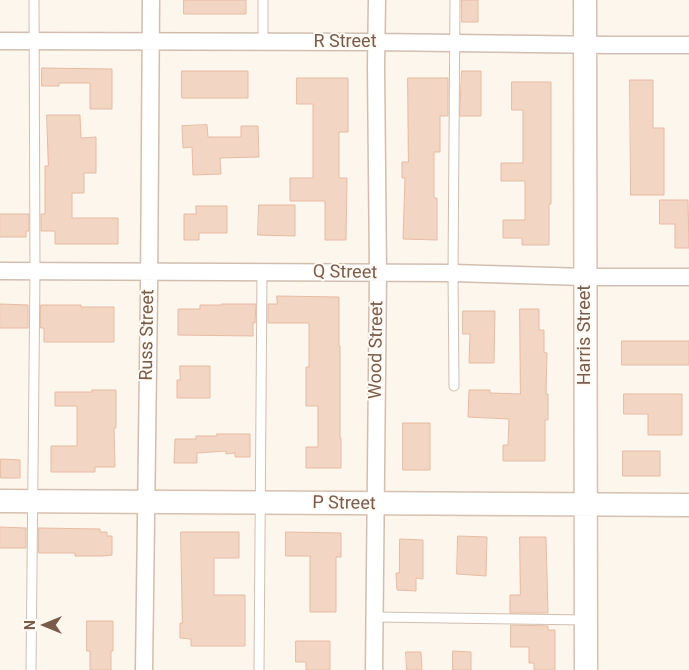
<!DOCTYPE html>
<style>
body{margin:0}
#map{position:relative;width:689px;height:670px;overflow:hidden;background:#fdf6ec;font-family:Roboto,sans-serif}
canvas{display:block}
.north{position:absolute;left:20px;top:600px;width:50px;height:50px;-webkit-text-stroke:4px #fffaf3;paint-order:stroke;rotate:270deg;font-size:14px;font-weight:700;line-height:20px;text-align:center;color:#7a5c4d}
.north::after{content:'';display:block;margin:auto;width:18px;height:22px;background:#7a5c4d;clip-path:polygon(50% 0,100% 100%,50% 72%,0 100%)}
</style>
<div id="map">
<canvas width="689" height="670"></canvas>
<div class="north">N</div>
</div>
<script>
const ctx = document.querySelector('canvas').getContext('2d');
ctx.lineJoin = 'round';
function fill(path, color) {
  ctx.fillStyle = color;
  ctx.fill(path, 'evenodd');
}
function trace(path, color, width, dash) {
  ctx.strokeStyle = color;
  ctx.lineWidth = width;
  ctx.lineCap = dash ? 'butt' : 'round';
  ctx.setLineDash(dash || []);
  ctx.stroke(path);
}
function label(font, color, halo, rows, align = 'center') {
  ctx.font = font + ' Roboto,sans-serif';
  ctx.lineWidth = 4;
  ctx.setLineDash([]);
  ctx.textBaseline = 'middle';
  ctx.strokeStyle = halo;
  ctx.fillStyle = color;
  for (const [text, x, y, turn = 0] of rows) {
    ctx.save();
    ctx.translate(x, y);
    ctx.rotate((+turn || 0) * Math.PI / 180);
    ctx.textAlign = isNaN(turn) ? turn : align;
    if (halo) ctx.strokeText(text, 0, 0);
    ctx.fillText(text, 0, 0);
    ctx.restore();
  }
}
const building = new Path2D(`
 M184,0h62v14h-62z
 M462,0h16v22h-16z
 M42,68l70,1v40h-22v-26h-31v3h-17z
 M182,71h66v27h-66z
 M462,71h19v45h-21z
 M297,78h51v54h-9v46h8l-1,62h-21v-39h-35v-23h23v-74h-16z
 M408,78h40v38h-8v36h-6v46h3v42l-34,-1 2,-61h-3v-16h6z
 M630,80h23v48h11v67h-33z
 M512,82h39v122h-2v41h-27v-7h-19v-18h22v-39h-24v-18h22v-53h-11z
 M47,115h33l1,23 15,-1v36h-12v20h-12v25h46v26h-63v-13h-14v-17h4v-48h3z
 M207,125l1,12h33v-11h17l1,31 -39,1 1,16 -28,1 -1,-28 -9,1 -1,-22z
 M660,200h28l1,48h-14v-24h-15z
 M259,205h36v31l-37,-1z
 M196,206h31v27h-28v7h-15v-26h12z
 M0,214h29v17h-3v6h-26z
 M277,296l62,1v49h1v92h1v30h-35v-21h12v-41h-12v-39h3v-44h-41v-19h9z
 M0,304l28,1v23h-28z
 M222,304h34l-1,19h-2v13l-75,-1v-26h22v-4h22z
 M41,305h40v2h33v35h-70v-14h-3z
 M520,309h19v21h5v22l3,1 -1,41h2v26h-3v41h-42v-16h5l1,-26 -41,-2 1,-27h21v3l30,1z
 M463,311h32l-1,52h-25l1,-29h-7z
 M622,341h67v24h-67z
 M180,366h30v32h-33v-18h3z
 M92,390h24v38h-2l1,39h-20v5h-44v-26h26v-40h-22v-14h37z
 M624,394h58v41h-34v-21h-24z
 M403,423h27v47h-27z
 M217,434h33v23h-15v-4l-9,1v-3l-29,2v10h-23l1,-24h21v-3h21z
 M623,451h37v25h-37z
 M1,459l19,1v18h-19z
 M0,527l26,1v20h-26z
 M39,528l61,1v3h7v4h5v19l-10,1h-27v-3h-36z
 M181,532h58v26h-25v37h31v51h-54v-7l-11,-1v-15h2z
 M286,532l55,1v24h-5v55h-26v-56h-24z
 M458,536l29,1 -1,39 -29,-2z
 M520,537h26l2,76h-38v-18h10z
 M400,539l23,1v39l-7,-1v13l-19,-1 -1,-17h3z
 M87,621h26v30h-2v19h-21v-19h-3z
 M511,625l37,1v4h7v40h-21v-7h-5v-16h-18z
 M296,641h34v29h-24v-8h-10z
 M453,651l18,1v18h-18z
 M406,652h15l1,18h-15z`);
const lane = new Path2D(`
 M263,42v-42
 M454,386l-1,-113 2,-273
 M374,617l212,3
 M31,670l4,-399 -1,-271
 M259,670l3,-398`);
const street = new Path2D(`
 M0,41l376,1 233,3h80
 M0,271l453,2 132,4h104
 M144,670l5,-378 2,-292
 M374,670l4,-397 -2,-207 1,-66`);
const secondary = new Path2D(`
 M585,0l1,670
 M0,501l689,4`);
const streetNames = [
 ["R Street",345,42],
 ["Q Street",345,273,1],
 ["Russ Street",148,335,-89],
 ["Harris Street",585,335,-90],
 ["Wood Street",377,350,-89],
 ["P Street",344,504,1]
];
fill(building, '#f3d5c3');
trace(building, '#e6bba3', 1);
trace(lane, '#d1beb0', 11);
trace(street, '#d1beb0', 19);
trace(secondary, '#d6c0b0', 25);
trace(lane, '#fff', 9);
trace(street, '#fff', 16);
trace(secondary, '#fff', 22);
label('18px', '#7a5c4d', '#fffaf3', streetNames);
</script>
